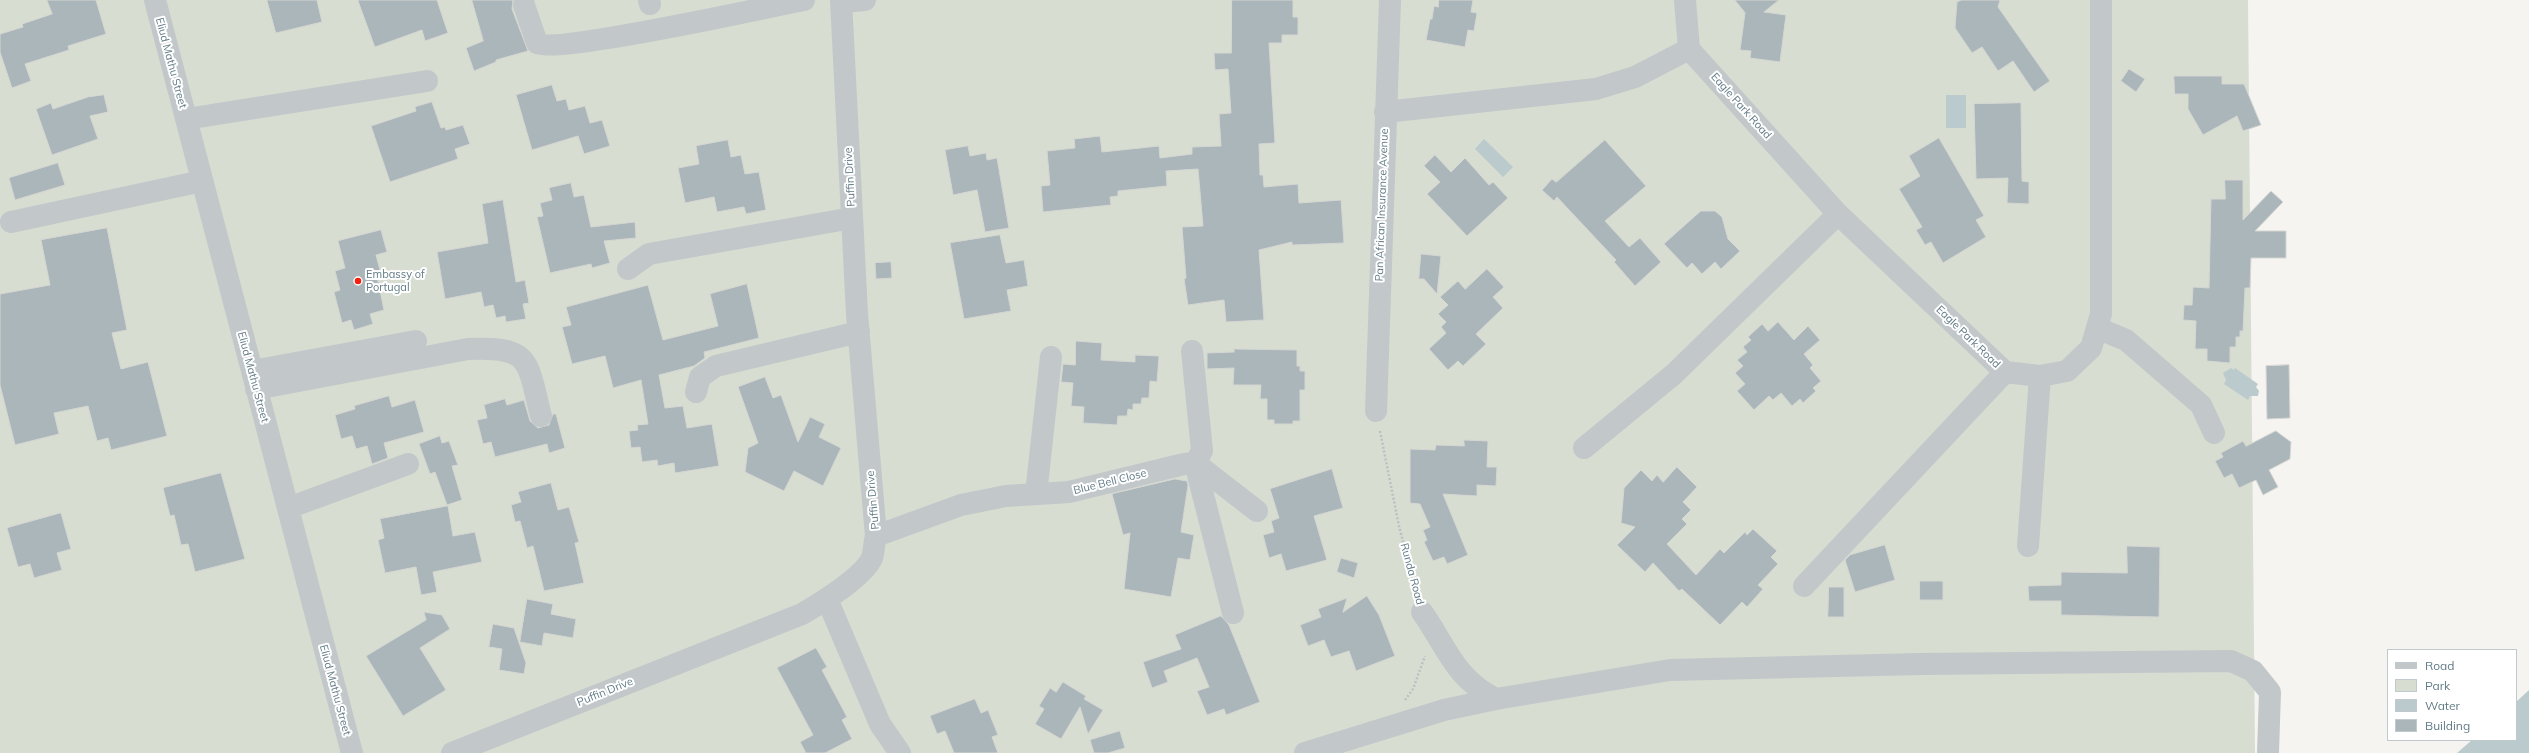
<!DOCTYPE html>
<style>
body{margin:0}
#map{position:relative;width:2529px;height:753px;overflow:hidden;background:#f5f4f0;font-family:Mulish,sans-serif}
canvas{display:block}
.legend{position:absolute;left:2387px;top:649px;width:130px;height:92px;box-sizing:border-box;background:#fff;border:1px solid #c0cace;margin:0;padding:5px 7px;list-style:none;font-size:12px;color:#617a85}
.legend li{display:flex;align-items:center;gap:8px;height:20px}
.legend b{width:20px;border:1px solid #c0cace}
</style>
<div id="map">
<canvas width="2529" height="753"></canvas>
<ul class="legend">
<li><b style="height:5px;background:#c2c7ca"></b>Road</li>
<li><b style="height:11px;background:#d7ddd1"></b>Park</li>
<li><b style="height:11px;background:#bbcacd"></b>Water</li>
<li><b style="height:11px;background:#aab6b9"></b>Building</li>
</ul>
</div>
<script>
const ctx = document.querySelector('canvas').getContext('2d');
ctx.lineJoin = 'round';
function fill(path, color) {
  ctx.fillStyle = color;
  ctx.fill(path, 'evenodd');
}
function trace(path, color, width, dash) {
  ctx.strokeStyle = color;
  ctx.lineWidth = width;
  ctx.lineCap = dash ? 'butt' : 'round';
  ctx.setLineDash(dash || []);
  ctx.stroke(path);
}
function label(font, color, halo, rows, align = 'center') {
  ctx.font = font + ' Mulish,sans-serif';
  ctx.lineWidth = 4;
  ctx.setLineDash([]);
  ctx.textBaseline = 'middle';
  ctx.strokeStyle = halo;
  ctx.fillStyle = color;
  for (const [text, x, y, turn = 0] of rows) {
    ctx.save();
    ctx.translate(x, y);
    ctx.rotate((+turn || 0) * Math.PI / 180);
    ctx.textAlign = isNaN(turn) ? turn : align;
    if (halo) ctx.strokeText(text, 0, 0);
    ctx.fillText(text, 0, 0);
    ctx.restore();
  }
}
const green = new Path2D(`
 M0,0h2248l7,753h-2255z`);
const water = new Path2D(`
 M1946,95h20v33h-20z
 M1484,139l29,28 -10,10 -28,-28z
 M2231,368l3,2 1,-2 23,16 -2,3 3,4 -1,5h-8l-2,4 -24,-16 2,-4 -3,-7z
 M2529,690v63h-72l15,-13h44v-38z`);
const building = new Path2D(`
 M47,0h49l10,34 -38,12 1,4 -44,14 6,17 -19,7 -12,-36v-18l23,-7 -1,-3 30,-10z
 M267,0h50l5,22 -46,11z
 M358,0h79l11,33 -23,8 -3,-11 -47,17z
 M472,0h41l-1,9 16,42 -32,9v2l-22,9 -8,-23 17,-7z
 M1232,0h61v17h5v18h-16v8h-13l6,100 -16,1 1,31h3l1,12 34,-3 1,19 42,-3 3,43 -52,2v-3l-33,8 5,70 -38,2 -2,-22 -36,5 -4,-26 2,-1 -4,-51 21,-1 -5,-57 -32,2 1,15 -49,5v5l-8,1 1,8 -68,7 -2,-26 9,-1 -3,-34 28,-3 -1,-9 26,-3 2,16 57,-6 1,12 32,-4v-7l29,-1 -2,-32 12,-1 -3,-44 -13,1 -1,-17h17z
 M1439,0h34l-2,12 6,1 -3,18 -6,-1 -3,17 -39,-7 4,-21h2l2,-13 4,1z
 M1735,0h44l-15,12 22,3 -6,47 -30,-4 1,-7 -11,-1 5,-37z
 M1962,0h38l-2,7 52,74 -16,11 -21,-31 -15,10 -16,-24 -10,6 -17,-25 2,-26z
 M2129,69l16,10 -9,13 -15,-11z
 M2174,76h48v8h22l17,41 -18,6 -6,-15 -34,19 -15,-26v-15h-13z
 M552,85l5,16 9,-2 3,11 16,-4 5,17 12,-3 8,26 -26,8 -6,-18 -46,14 -16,-55z
 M104,95l4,17 -18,4 8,23 -46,16 -16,-46 15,-6 2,6 35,-12z
 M432,102l9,26 4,-1 1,3 17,-5 7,19 -15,5 3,10 -68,23 -19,-56 45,-15 -1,-4z
 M2021,103l1,78 7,1v22l-22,-1 1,-25 -32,1 -2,-75z
 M1939,138l45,78 -8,4 10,17 -43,26 -12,-21 -6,3 -9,-15 6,-3 -23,-38 21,-13 -11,-20z
 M728,140l3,17 10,-2 4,19 14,-2 7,38 -20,4 -2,-7 -27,5 -3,-15 -29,6 -7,-35 21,-4 -3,-18z
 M1605,140l41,46 -41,35 24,26 11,-9 21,24 -26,24 -21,-24 2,-2 -59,-63 -3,4 -12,-11 10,-11 4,3z
 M968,146l2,10 16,-3 1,7 10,-2 12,70 -24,4 -8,-42 -24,5 -8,-45z
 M1435,155l16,17 14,-14 24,27 4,-3 15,16 -41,38 -40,-42 13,-12 -16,-16z
 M58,163l7,22 -50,15 -6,-22z
 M2225,180h18v40l28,-29 12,11 -28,29h31v27h-35l-1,30h-5l-2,43h-3v6h-4v10h-6v16l-23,-2v-12h-12l1,-28 -13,-1 1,-15h8l1,-18 16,1 2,-89h14z
 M571,183l3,14 10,-2 7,32 44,-5 1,16 -32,3 6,22 -18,5 -1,-4 -41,9 -13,-56 6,-1 -3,-13 12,-3 -3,-12z
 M503,200l13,82 9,-2 4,23 -6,1 3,15 -20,3 -1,-6 -9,2 -3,-13 -9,2 -3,-15 -36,7 -8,-47 51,-9 -6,-39z
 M1701,211h14l7,6 6,22 12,12 -19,18 -6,-7 -13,12 -10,-11 -5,5 -23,-24z
 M107,228l20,102 -15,3 9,36 27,-7 19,74 -56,14 -3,-12 -11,3 -9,-35 -34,7 5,21 -44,11 -15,-60v-91l50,-9 -9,-45z
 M381,230l6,22 -11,3 4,15 -4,2 8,38 -14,4 3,10 -19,6 -3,-10 -9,3 -8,-31 6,-2 -5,-19 10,-3 -7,-27z
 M1000,235l6,28 18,-3 4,26 -21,4 4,21 -47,8 -14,-76z
 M1421,254l20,2 -4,38 -13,-15h-5z
 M891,262l1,16 -16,1 -1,-16z
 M1487,269l17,18 -11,10 10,11 -27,26 10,10 -23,22 -5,-5 -10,9 -19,-21 17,-16 -5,-6 5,-5 -8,-8 10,-9 -8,-8 18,-16 7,8z
 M747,284l12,54 -55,14 1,6 -11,8 -35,9 6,33 18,-2 4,22 25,-4 7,42 -44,7 -1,-10 -16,3 -1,-6 -15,2 -2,-15 -9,1 -2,-17 9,-1 -1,-5 11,-1 -7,-44 -28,8 -8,-32 -33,8 -10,-37 9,-2 -5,-18 82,-22 15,55 55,-14 -8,-32z
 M1778,322l16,18 14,-14 12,14 -16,14 9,11 -3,3 11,13 -8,7 3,3 -13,12 -3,-4 -8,7 -11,-13 -8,7 -4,-4 -15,14 -17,-19 8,-7 -10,-11 8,-7 -6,-6 10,-8 -4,-5 8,-7 -3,-3 14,-13 6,7z
 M1076,341l26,2 -1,17 34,2v-7l24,1 -2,26 -7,-1 -1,17h-7l-1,6h-8v6l-5,-1 -1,7h-9l-1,9 -34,-2 1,-16 -13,-1 2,-23 -12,-1 2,-18 12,1z
 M1234,349l63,1v16h3v5h5v19h-5v31h-7v3h-19v-4h-7v-21h-7l1,-14h-28l1,-17 -27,1v-16l27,-1z
 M2289,365l1,53 -23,1 -1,-53z
 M765,377l8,21 8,-3 17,47 12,-25 15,7 -6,13 22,11 -18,38 -29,-15 -10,20 -39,-19 3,-24 10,-5 -20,-56z
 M389,396l3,11 23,-7 9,32 -40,11 4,15 -16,6 -5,-18 -11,3 -4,-13 -11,3 -6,-24 20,-6 -1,-3z
 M505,399l2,6 17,-5 6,21 8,7 11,-3 4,-11h3l9,34 -16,5 -2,-9 -52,13 -4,-15 -8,2 -6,-24 10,-2 -3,-13z
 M2276,431l15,11 -1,17 -21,11 9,17 -15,8 -7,-15 -17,8 -7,-14 -8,4 -9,-17 8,-4 -2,-4 22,-12 3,5z
 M440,436l2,7 7,-2 9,24 -6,1 10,34 -15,5 -12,-33 -5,2 -11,-30z
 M1464,440l24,1 -1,26h10l-1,19 -19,-1v11l-34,-2 25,61 -21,9 -3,-7 -11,4 -9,-19 3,-2 -4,-10 7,-3 -10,-23 -10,-1v-54l25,1 1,-5 28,1z
 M1677,467l20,20 -14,15 8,8 -9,9 5,5 -20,20 29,31 24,-26 4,4 21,-21 2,3 6,-6 24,22 -6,6 7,7 -20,21 5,4 -16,18 -5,-5 -22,23 -38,-36 -3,2 -26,-28 -8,9 -28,-27 18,-18 -14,-4 3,-35 17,-18 11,11 5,-6 6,7z
 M1332,469l11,39 -29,8 13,44 -41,11 -5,-17 -12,4 -6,-23 11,-3 -3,-11 8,-3 -9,-29z
 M221,473l24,86 -50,13 -7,-28 -7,1 -7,-30 -4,1 -7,-28z
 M1175,479l12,2 1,4 -7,47 13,3 -4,25 -12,-2 -7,39 -47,-8 6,-56 -7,2 -11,-41z
 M551,483l7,27 11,-3 10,35 -4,1 9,40 -40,8 -11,-45 -6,2 -7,-27 -5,1 -4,-17 10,-3 -3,-10z
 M448,506l5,30 22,-4 7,30 -49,10 4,20 -16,3 -5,-28 -31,6 -7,-33 6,-2 -4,-19z
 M61,513l10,36 -14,4 5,17 -28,8 -4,-14 -12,3 -11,-39z
 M1885,545l10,35 -40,12 -10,-32 5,-5z
 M2127,546l33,1 -1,70 -98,-2v-14h-32l-1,-15 33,-1v-13l66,1z
 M1341,558l17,5 -4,15 -17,-6z
 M1920,581h23v19h-23z
 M1829,587h15v30h-16z
 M1367,596l12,19 16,41 -39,15 -7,-20 -18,6 -7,-17 -16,6 -8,-21 21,-8 -3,-8 29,-11 -4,14z
 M527,599l26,5 -2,10 25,5 -3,19 -29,-5 -2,13 -22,-4z
 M424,612l18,3 8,14 -30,19 26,42 -43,26 -37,-60 60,-36z
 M1221,616l8,9 31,77 -34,13 -2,-6 -17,6 -10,-24 12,-4 -12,-29 -33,13 4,11 -16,6 -9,-26 38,-13 -6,-14z
 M493,624l21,4 12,35 -2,11 -25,-4 3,-21 -13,-2z
 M816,648l11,19 -5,3 25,47 -5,3 10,19 -27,14h-19l-6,-11 13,-7 -36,-67z
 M1063,682l23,14 -2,3 19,11 -15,24 -8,-27 -19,32 -26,-15 9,-15 -5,-3 11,-18 6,4z
 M975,699l6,14 7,-3 10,25 -6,2 6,16h-44l-9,-22 -8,3 -7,-18z
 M1120,731l5,17 -17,5h-14l-4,-13z`);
const path = new Path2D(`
 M1380,431l19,95 17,66
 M1405,700l8,-11 12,-33`);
const minor = new Path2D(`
 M155,0l197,753
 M649,0l1,4
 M1685,0l4,49 149,165 167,158 35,4 27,-5 24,-23 10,-34v-314
 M842,2l23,-2
 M524,5l13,38c19,11 230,-36 267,-43
 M1385,112l211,-23 39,-12 54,-28
 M186,119l241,-38
 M11,222l191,-41
 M628,269l21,-15 203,-36
 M2097,328l29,12 75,65 13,28
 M1192,351l10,100 -7,12 62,48
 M252,371l164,-30
 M256,389l212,-40c64,-3 59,12 73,67
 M696,392l4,-15 16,-11 143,-34
 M1376,411l14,-411
 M1584,448l90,-74 164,-160
 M1036,494l15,-137
 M288,508l120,-44
 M876,536l85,-31 45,-9 63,-4 115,-28 11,-1 38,150
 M2028,546l12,-170
 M1804,586l201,-214
 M827,599l53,125 20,29
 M1422,612c25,35 32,66 74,87
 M452,753l350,-139c19,-11 61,-37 70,-56 2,-6 2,-15 4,-22l-19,-222 -16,-314
 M1305,753l139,-43 52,-11 174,-29 250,-6 311,-3 22,10 17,21 -2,61`);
const markers = [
 [358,281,4,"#f52110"]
];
const streetNames = [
 ["Eliud Mathu Street",171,63,75],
 ["Eagle Park Road",1741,106,48],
 ["Puffin Drive",850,177,-93],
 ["Pan African Insurance Avenue",1382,205,-88],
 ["Eagle Park Road",1968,337,44],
 ["Eliud Mathu Street",253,377,75],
 ["Blue Bell Close",1110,482,-14],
 ["Puffin Drive",873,500,-95],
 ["Runda Road",1412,574,75],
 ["Eliud Mathu Street",335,690,75],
 ["Puffin Drive",605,692,-22]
];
const poiNames = [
 ["Embassy of",366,275],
 ["Portugal",366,288]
];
fill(green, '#d7ddd1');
fill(water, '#bbcacd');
fill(building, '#aab6b9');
trace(building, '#d6d6d3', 1);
trace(path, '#bdc0c2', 2.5, [2, 2]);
trace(minor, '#c2c7ca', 22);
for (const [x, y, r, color] of markers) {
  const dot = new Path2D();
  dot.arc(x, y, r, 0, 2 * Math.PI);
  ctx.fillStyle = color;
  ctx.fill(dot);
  trace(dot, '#fff', 1.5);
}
label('11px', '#617a85', '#fff', streetNames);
label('11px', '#617a85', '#fff', poiNames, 'left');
</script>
